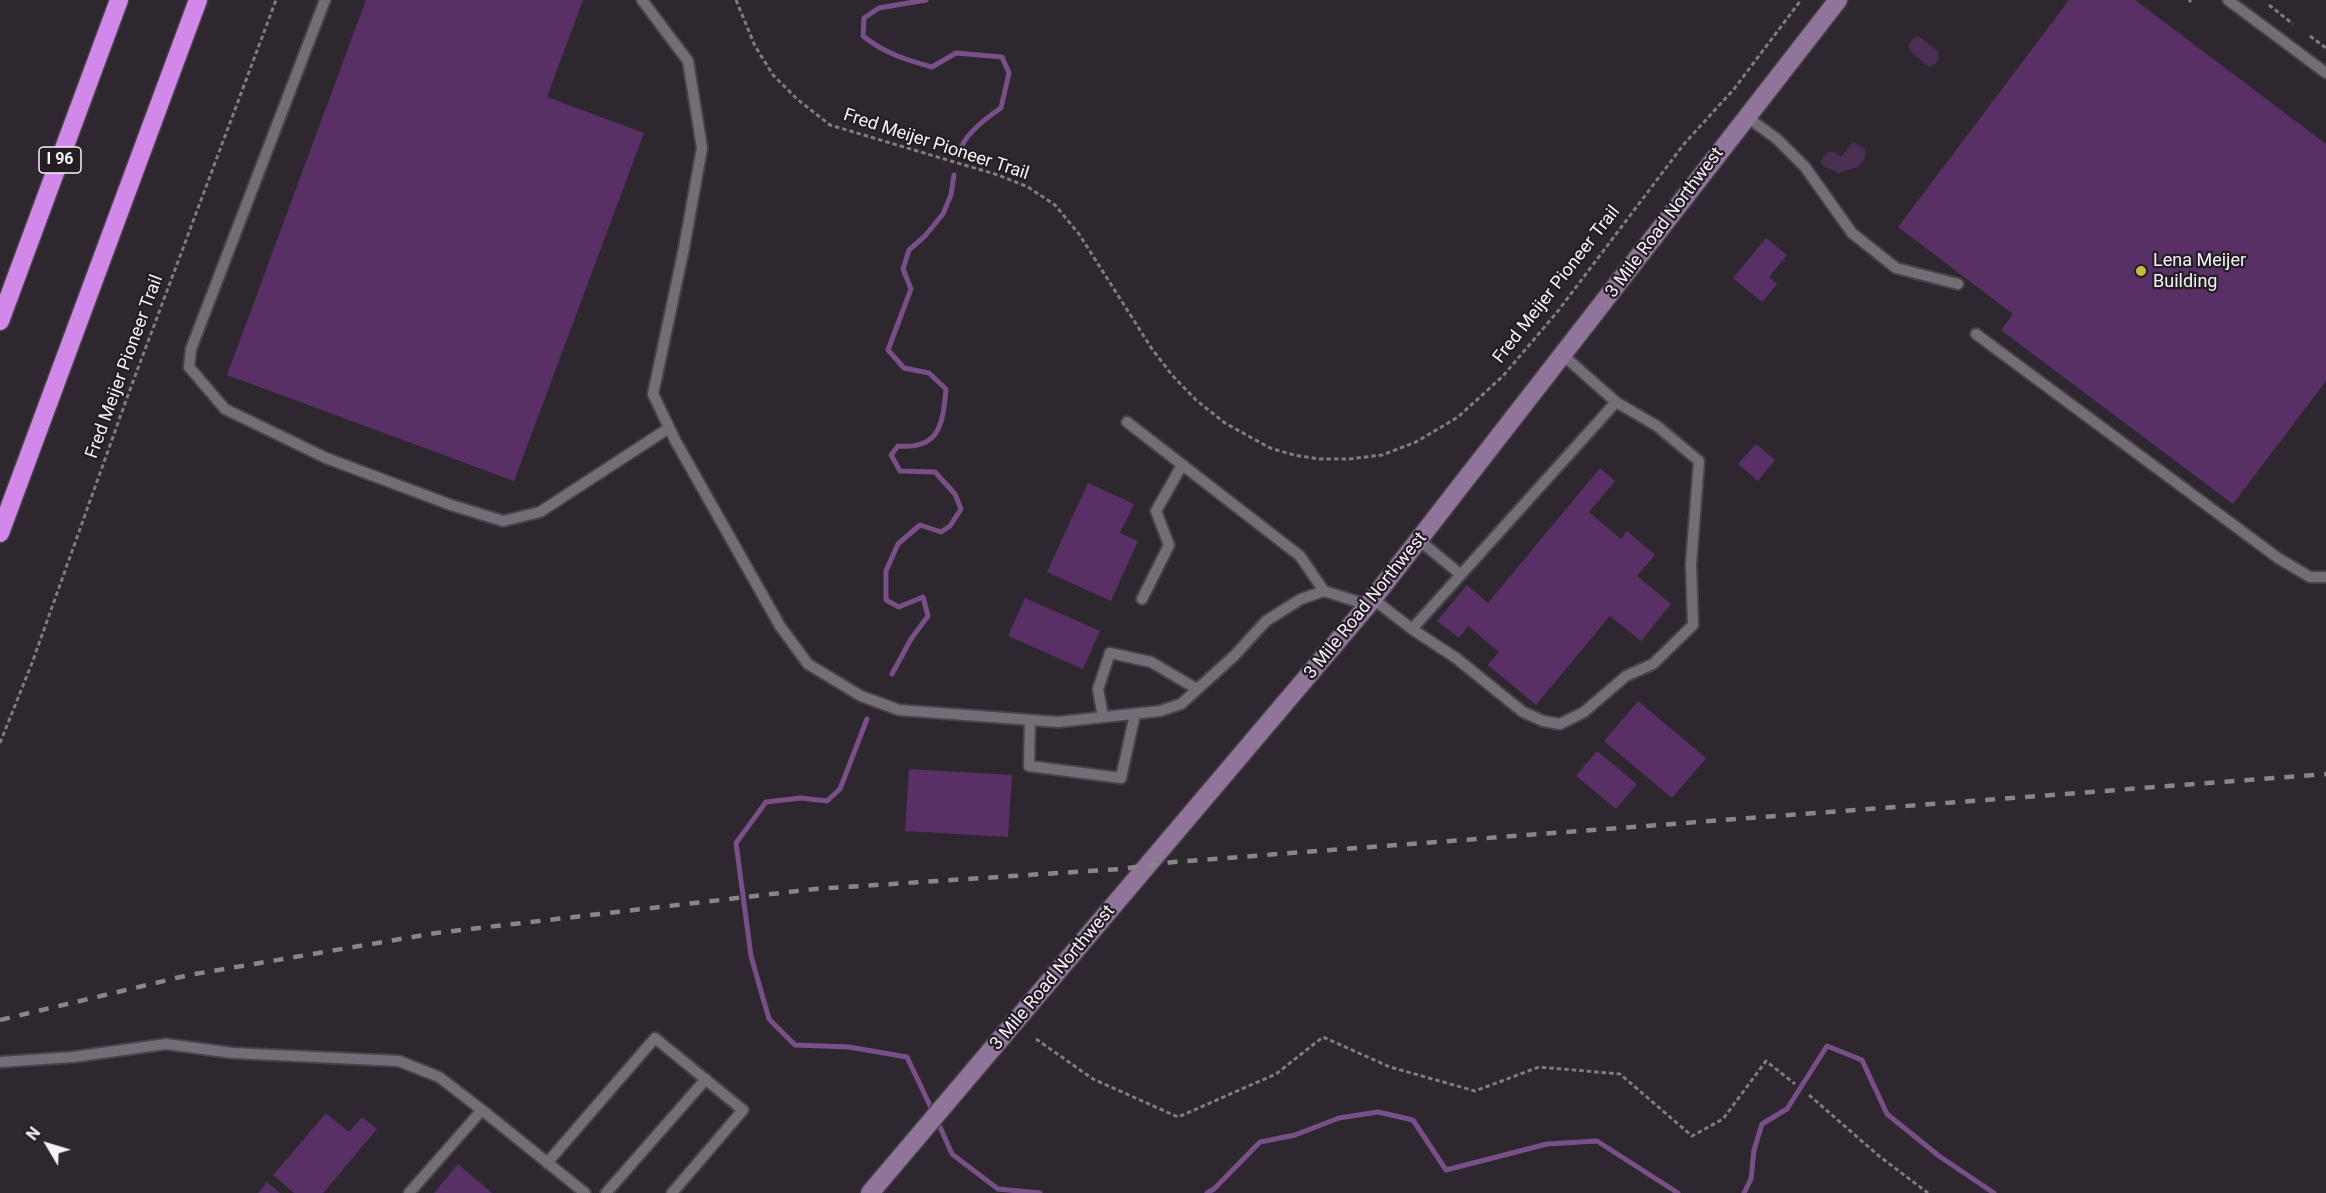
<!DOCTYPE html>
<style>
body{margin:0}
#map{position:relative;width:2326px;height:1193px;overflow:hidden;background:#2e2730;font-family:Roboto,sans-serif}
canvas{display:block}
.north{position:absolute;left:18px;top:1115px;width:60px;height:60px;-webkit-text-stroke:4px #241d26;paint-order:stroke;rotate:308deg;font-size:16px;font-weight:700;line-height:24px;text-align:center;color:#f7f2f8}
.north::after{content:'';display:block;margin:auto;width:21px;height:27px;background:#f7f2f8;clip-path:polygon(50% 0,100% 100%,50% 72%,0 100%)}
</style>
<div id="map">
<canvas width="2326" height="1193"></canvas>
<div class="north">N</div>
</div>
<script>
const ctx = document.querySelector('canvas').getContext('2d');
ctx.lineJoin = 'round';
function fill(path, color) {
  ctx.fillStyle = color;
  ctx.fill(path, 'evenodd');
}
function trace(path, color, width, dash) {
  ctx.strokeStyle = color;
  ctx.lineWidth = width;
  ctx.lineCap = dash ? 'butt' : 'round';
  ctx.setLineDash(dash || []);
  ctx.stroke(path);
}
function label(font, color, halo, rows, align = 'center') {
  ctx.font = font + ' Roboto,sans-serif';
  ctx.lineWidth = 4.5;
  ctx.setLineDash([]);
  ctx.textBaseline = 'middle';
  ctx.strokeStyle = halo;
  ctx.fillStyle = color;
  for (const [text, x, y, turn = 0] of rows) {
    ctx.save();
    ctx.translate(x, y);
    ctx.rotate((+turn || 0) * Math.PI / 180);
    ctx.textAlign = isNaN(turn) ? turn : align;
    if (halo) ctx.strokeText(text, 0, 0);
    ctx.fillText(text, 0, 0);
    ctx.restore();
  }
}
const green = new Path2D(`
 M1915,37h5l18,14 1,7 -4,6 -6,3 -19,-16 -2,-6z
 M1853,142l12,7 1,7 -8,11 -19,6 -16,-7 -3,-5 8,-9h6l7,5z`);
const stream = new Path2D(`
 M926,0l-47,8 -15,10 -1,18c21,17 43,24 69,31l24,-14 46,4 7,16 -8,35c-15,10 -37,26 -42,45
 M892,674l19,-35 17,-23 -5,-19 -24,10 -13,-7v-29l12,-27 22,-19 21,7 9,-6 11,-17 -6,-15 -20,-22 -35,-1 -9,-16 7,-9c42,4 45,-23 48,-57l-17,-16 -25,-5 -16,-18 23,-61 -8,-20 6,-19 16,-14 18,-22 8,-19 3,-20
 M867,719l-27,70 -13,12 -26,-3 -35,4 -30,41 15,113 18,63 26,26 54,2 58,10 26,55
 M937,1120l15,34 46,35 42,4
 M1207,1193l7,-4 46,-47 35,-7 44,-17 39,-6 35,8 33,50 101,-26 50,-3 81,52
 M1744,1193l7,-14 3,-29 8,-26 25,-15 40,-63 35,14 25,54 52,42 55,37`);
const building = new Path2D(`
 M366,0h217l-36,97 97,36 -130,348 -287,-106z
 M2069,0h66l191,144v237l-93,123 -232,-174 12,-16 -115,-87z
 M1766,238l21,17 -18,22 8,7 -15,18 -29,-24z
 M1756,444l19,16 -17,21 -20,-17z
 M1600,468l15,13 -26,31 32,27 6,-8 28,24 -18,21 34,28 -30,37 -31,-25 -74,89 -48,-40 11,-13 -31,-26 -9,12 -22,-17 30,-36 21,18z
 M1088,483l46,21 -14,29 18,8 -27,60 -64,-29z
 M1025,598l75,33 -17,38 -75,-33z
 M1638,701l68,57 -34,40 -68,-57z
 M1597,751l40,33 -21,25 -40,-33z
 M909,769l103,6 -4,62 -103,-6z
 M326,1113l23,19 13,-15 15,12 -54,64h-29l-21,-18z
 M458,1164l34,29h-58z
 M267,1182l13,11h-22z`);
const path = new Path2D(`
 M736,0l19,46 18,29 24,24 33,26 168,50 30,12 27,18 24,29 73,115 20,26 24,25 29,23 45,25 24,7 25,4h30l33,-4 34,-13 42,-25 45,-41 55,-65 126,-167 50,-55 67,-89
 M2189,2l2,-2
 M2269,5l24,19
 M2310,36l16,12
 M0,743l32,-80 96,-268 148,-395
 M1036,1039l57,40 85,38 98,-43 47,-37 67,30 85,24 64,-24 81,7 72,62 31,-17 43,-58 29,23
 M1809,1095l70,61 49,37`);
const lane = new Path2D(`
 M325,0l-134,349 -2,18 36,42 101,49 125,47 52,16 37,-9 129,-84
 M642,0l46,61 14,87 -18,100 -31,146 22,46 105,186 28,38 53,32 38,14 159,12 102,-11 21,-7 53,-48 32,-35 35,-22 23,-8 44,14
 M2228,0l98,73
 M1747,117l30,22 28,28 47,66 44,35 62,16
 M1976,334l302,224 32,19h16
 M1127,422l173,134 24,35
 M1419,540l41,34
 M1142,599l27,-54 -13,-34 26,-46
 M1373,599l39,30 204,-227 -52,-46
 M1412,629l44,29 67,54 20,9 17,3 24,-12 42,-36 27,-12 40,-39 -2,-61 8,-103 -42,-35 -41,-24
 M1103,717l-5,-28 12,-36 41,9 46,27
 M1030,720l-1,46 92,12 14,-64
 M0,1062l73,-5 93,-13 67,9 166,8 40,16 43,33
 M547,1163l108,-125 88,72 -71,83
 M409,1193l73,-83 103,83
 M606,1193l100,-114`);
const secondary = new Path2D(`
 M870,1193l498,-588 470,-605`);
const highway = new Path2D(`
 M0,321l119,-321
 M0,533l198,-533`);
const rail = new Path2D(`
 M0,1020l189,-45 247,-42 379,-44 305,-20 54,-7 1152,-88`);
const markers = [
 [2141,271,6,"#c2bd3f"]
];
const shields = [
 [60,160,42]
];
const shieldNames = [
 ["I 96",60,160]
];
const streetNames = [
 ["Fred Meijer Pioneer Trail",936,145,18],
 ["3 Mile Road Northwest",1665,223,-53],
 ["Fred Meijer Pioneer Trail",1557,285,-52],
 ["Fred Meijer Pioneer Trail",125,367,-70],
 ["3 Mile Road Northwest",1366,606,-51],
 ["3 Mile Road Northwest",1053,978,-50]
];
const poiNames = [
 ["Lena Meijer",2153,261],
 ["Building",2153,282]
];
fill(green, '#4a2f53');
trace(stream, '#794f87', 5);
fill(building, '#583065');
trace(lane, '#484249', 14);
trace(secondary, '#484249', 21);
trace(highway, '#484249', 21);
trace(path, '#807a82', 3, [4.5, 3]);
trace(lane, '#746c77', 10);
trace(secondary, '#907499', 18);
trace(highway, '#d188e9', 18);
trace(rail, '#8a848b', 4.5, [10, 10]);
for (const [x, y, r, color] of markers) {
  const dot = new Path2D();
  dot.arc(x, y, r, 0, 2 * Math.PI);
  ctx.fillStyle = color;
  ctx.fill(dot);
  trace(dot, '#241d26', 2);
}
for (const [x, y, w] of shields) {
  const box = new Path2D();
  box.roundRect(x - w / 2, y - 13, w, 26, 4.5);
  ctx.fillStyle = '#241d26';
  ctx.fill(box);
  trace(box, '#f7f2f8', 1.5);
}
label('bold 16px', '#f7f2f8', null, shieldNames);
label('18px', '#f7f2f8', '#241d26', streetNames);
label('18px', '#f7f2f8', '#241d26', poiNames, 'left');
</script>
